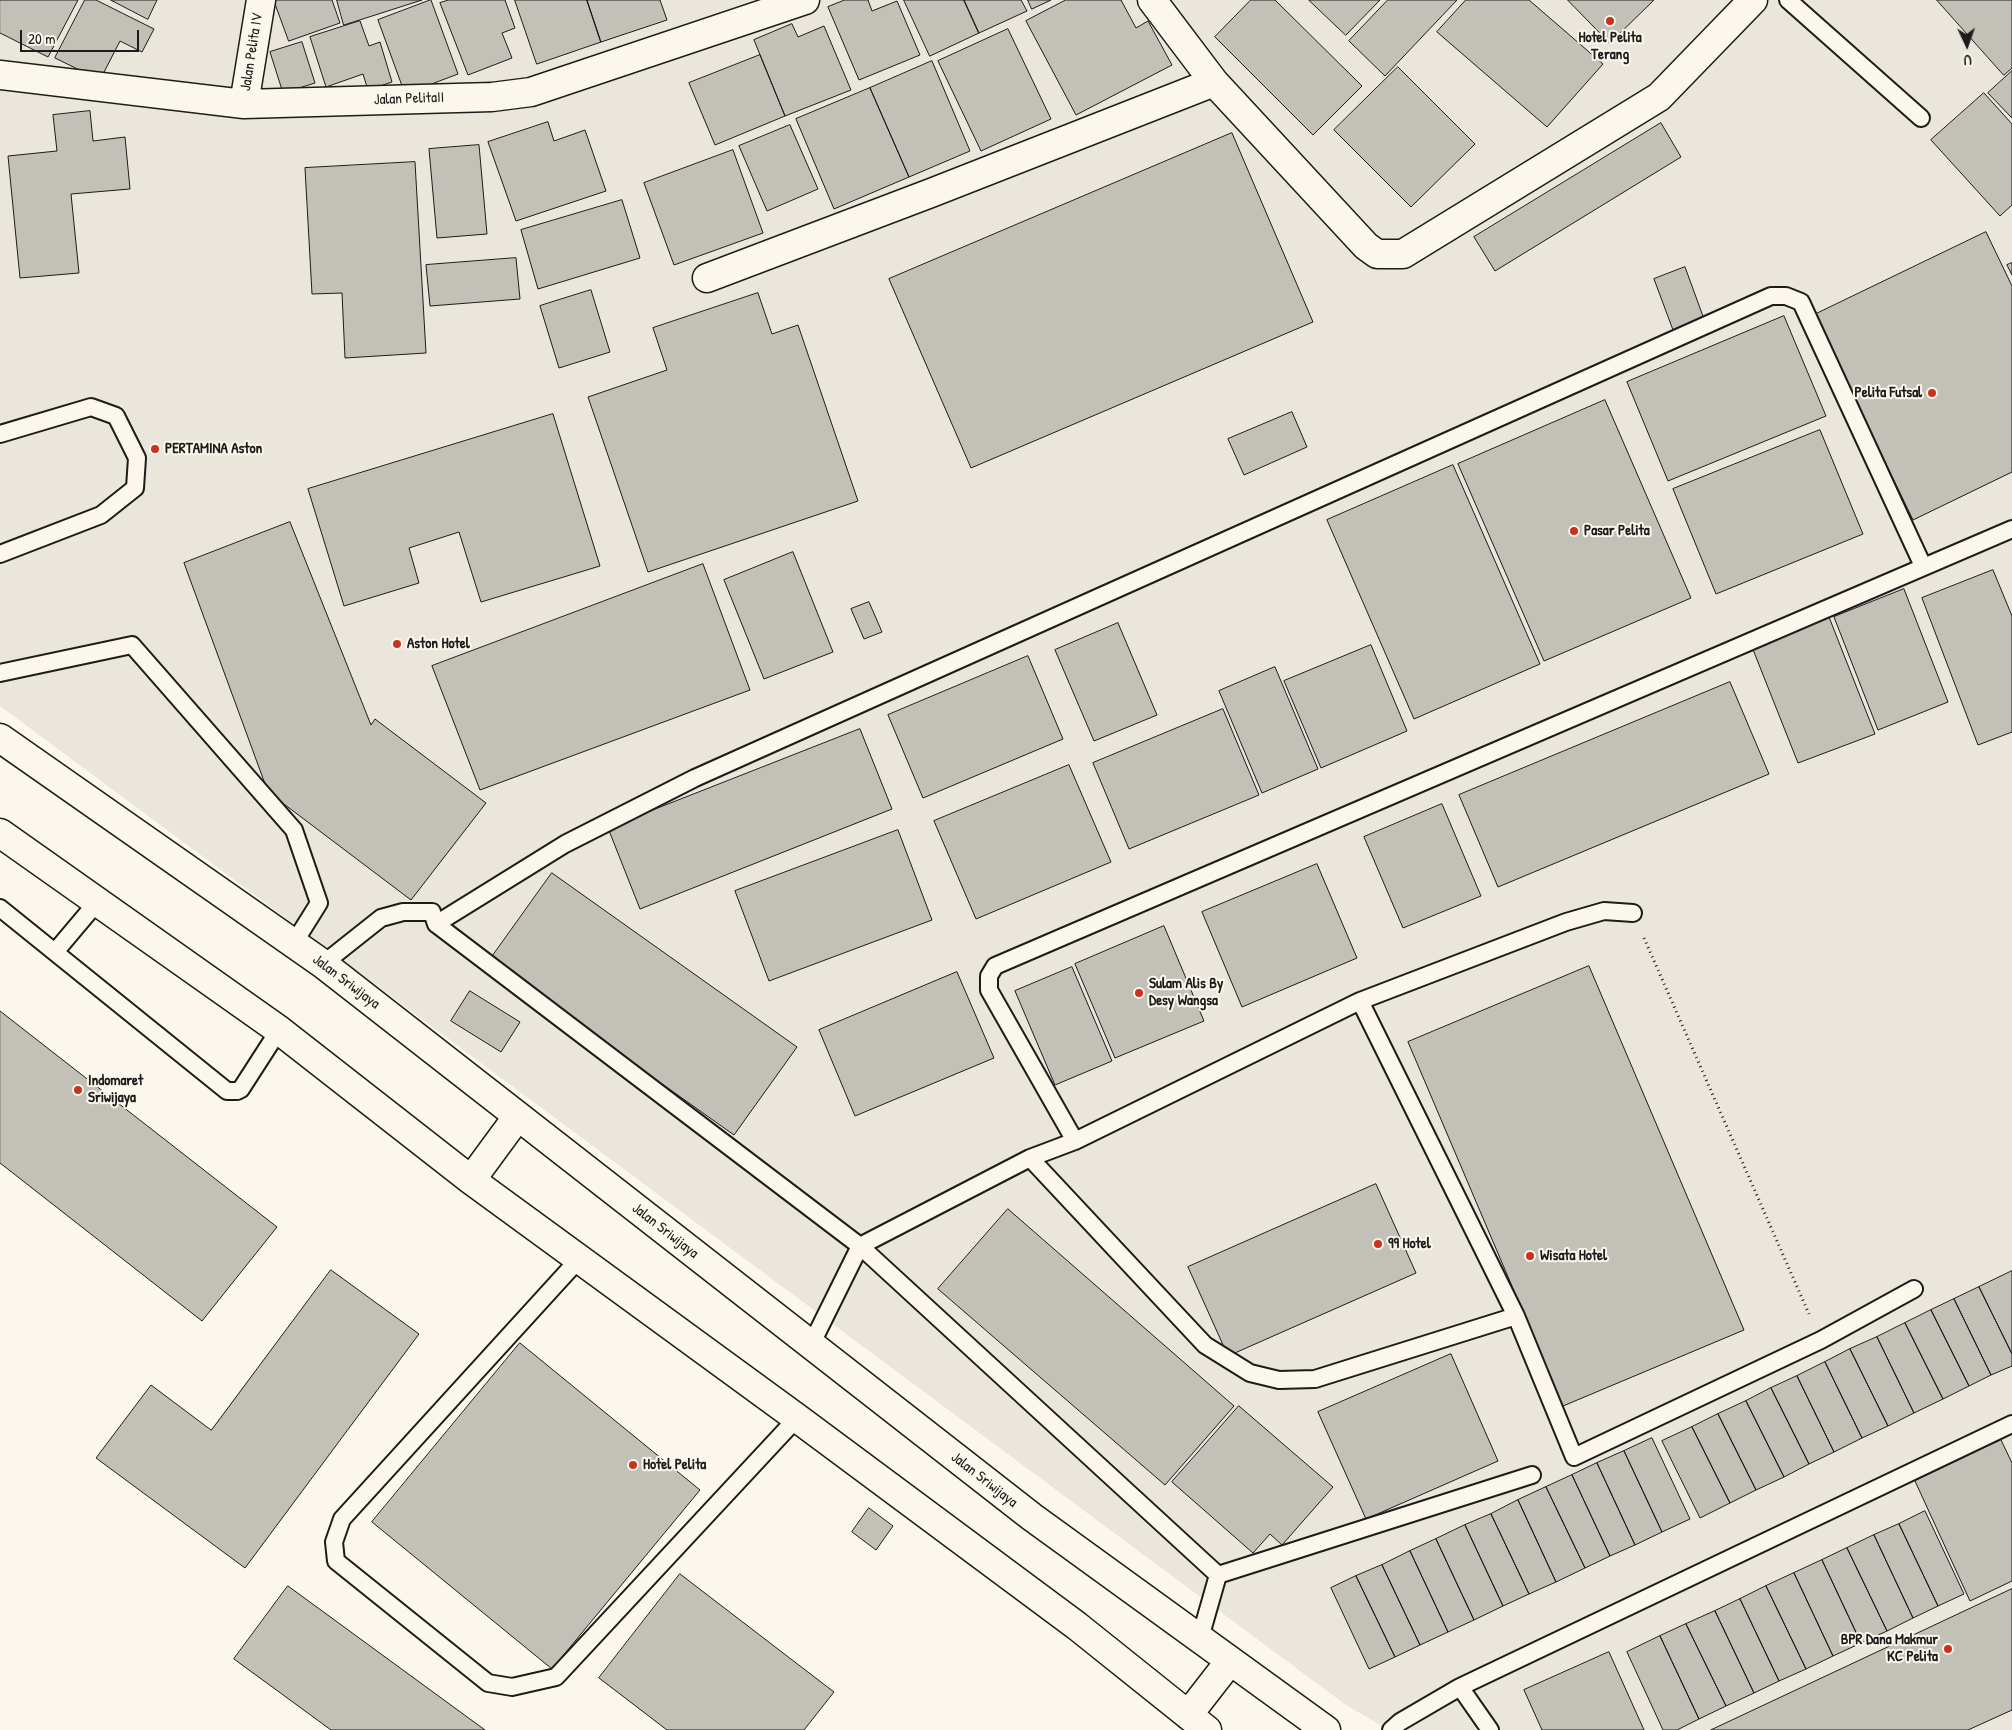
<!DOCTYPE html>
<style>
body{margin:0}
#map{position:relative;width:2012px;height:1730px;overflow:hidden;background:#fbf7ec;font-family:"Patrick Hand",sans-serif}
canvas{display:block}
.north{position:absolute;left:1942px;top:20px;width:50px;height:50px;-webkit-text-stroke:4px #fbf7ec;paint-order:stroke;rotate:177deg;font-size:14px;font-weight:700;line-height:20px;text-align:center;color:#1c1c1c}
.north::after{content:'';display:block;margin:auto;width:18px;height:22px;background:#1c1c1c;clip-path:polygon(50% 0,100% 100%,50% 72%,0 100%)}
.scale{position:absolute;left:20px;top:30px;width:119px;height:22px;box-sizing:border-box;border:2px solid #1c1c1c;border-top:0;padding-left:6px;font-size:15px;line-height:18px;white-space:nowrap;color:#1c1c1c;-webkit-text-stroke:4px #fbf7ec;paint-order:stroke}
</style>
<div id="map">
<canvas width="2012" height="1730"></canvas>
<div class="north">U</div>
<div class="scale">20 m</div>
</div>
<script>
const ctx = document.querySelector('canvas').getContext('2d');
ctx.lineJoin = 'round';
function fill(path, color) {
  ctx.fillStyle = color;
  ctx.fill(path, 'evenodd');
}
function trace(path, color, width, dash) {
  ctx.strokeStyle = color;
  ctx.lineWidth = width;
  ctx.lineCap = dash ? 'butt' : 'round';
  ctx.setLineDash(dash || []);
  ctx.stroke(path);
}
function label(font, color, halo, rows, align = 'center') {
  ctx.font = font + ' "Patrick Hand",sans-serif';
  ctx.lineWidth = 4;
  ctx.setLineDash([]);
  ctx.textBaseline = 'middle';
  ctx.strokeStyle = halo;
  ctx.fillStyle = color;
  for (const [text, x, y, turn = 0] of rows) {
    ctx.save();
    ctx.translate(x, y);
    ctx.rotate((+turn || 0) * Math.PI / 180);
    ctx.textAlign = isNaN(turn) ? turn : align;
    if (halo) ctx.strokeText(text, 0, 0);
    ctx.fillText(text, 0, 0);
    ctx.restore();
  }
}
const built = new Path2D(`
 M0,0h2012v1730h-623l-43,-25 -1346,-999z`);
const building = new Path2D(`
 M0,0h78l-30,57 -48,-24z
 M85,0h11l58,29 -12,23 -22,-11 -20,39 -45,-22z
 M111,0h46l-9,19z
 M274,0h58l8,23 -51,18z
 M337,0h85l-78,25z
 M431,0l27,74 -53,20 -27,-74z
 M449,0h56l10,28 -13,5 10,25 -44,17 -28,-72z
 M515,0h72l14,42 -64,22z
 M587,0h73l7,20 -66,22z
 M845,0h23l4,11 25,-10 23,54 -61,25 -31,-73z
 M904,0h60l15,33 -49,23z
 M964,0h57l6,11 -48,22z
 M1028,0h23l-19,9z
 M1066,0h55l15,28 12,-7 24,44 -96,50 -50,-94z
 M1251,0h24l87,86 -49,49 -98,-98z
 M1309,0h71l-34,35z
 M1388,0h69l-72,76 -36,-35z
 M1466,0h63l74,64 -56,63 -110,-95z
 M1568,0h86l-44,43z
 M1937,0h75v68l-8,7z
 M360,21l9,25 11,-4 12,40 -24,8 -5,-16 -37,13 -16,-50z
 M792,24l6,13 26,-11 27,64 -66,26 -31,-76z
 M1008,29l43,90 -70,32 -43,-90z
 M302,42l13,41 -32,10 -13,-41z
 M760,55l25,61 -70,29 -26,-62z
 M932,61l38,90 -61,26 -39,-89z
 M1398,67l77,77 -64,63 -77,-77z
 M2012,71v47l-24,-25z
 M870,88l39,89 -75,32 -38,-90z
 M1984,93l28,31v81l-12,11 -69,-76z
 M90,111l3,30 32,-4 5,52 -59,5 8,79 -59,5 -12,-122 49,-5 -4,-36z
 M548,122l6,19 31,-11 21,61 -90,30 -28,-79z
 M1661,123l20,34 -186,114 -21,-34z
 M790,125l28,64 -51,22 -28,-65z
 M1232,133l81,189 -342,146 -82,-189z
 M479,145l8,89 -50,4 -8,-89z
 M733,150l30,83 -89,32 -30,-82z
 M415,162l11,191 -81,5 -3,-65 -30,1 -7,-126z
 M622,200l18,58 -102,31 -17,-59z
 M1986,232l26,54v186l-99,48 -99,-205z
 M516,258l4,41 -90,7 -4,-41z
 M2012,263v12l-5,-10z
 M1685,267l19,52 -31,11 -19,-51z
 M591,290l19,62 -51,16 -19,-62z
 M758,293l14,41 26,-9 60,176 -210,71 -60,-175 79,-27 -14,-42z
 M1784,316l42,100 -158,65 -41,-99z
 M1605,400l86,198 -147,63 -86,-197z
 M1292,412l15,35 -63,28 -16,-36z
 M553,414l47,152 -119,36 -22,-70 -50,16 10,35 -75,23 -36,-117z
 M1820,430l43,104 -147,60 -43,-105z
 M1453,465l87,199 -126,55 -87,-199z
 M290,522l81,203 4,-6 111,84 -75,97 -143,-108 -84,-229z
 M793,552l40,100 -69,27 -40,-99z
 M703,564l47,126 -270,100 -48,-124z
 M1993,570l19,46v116l-34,13 -56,-147z
 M1904,589l44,113 -70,28 -44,-113z
 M869,602l13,30 -18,7 -13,-30z
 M1829,617l46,117 -77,29 -46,-116z
 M1118,623l39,92 -63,26 -39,-91z
 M1371,645l36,86 -86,37 -37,-87z
 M1028,656l35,83 -140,59 -35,-83z
 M1275,667l43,102 -56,24 -43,-102z
 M1730,682l39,92 -271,113 -39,-92z
 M1223,709l36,86 -130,54 -36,-86z
 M860,729l32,80 -252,100 -32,-81z
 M1069,765l42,97 -135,57 -42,-98z
 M1442,804l39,92 -78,32 -39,-91z
 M898,830l34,90 -163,61 -34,-90z
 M1317,864l40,94 -115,49 -40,-95z
 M552,873l245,174 -63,88 -245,-174z
 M1164,926l40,95 -89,37 -40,-94z
 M1589,966l155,364 -181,76 -155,-364z
 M1072,967l40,94 -57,24 -40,-94z
 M957,972l37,86 -139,58 -36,-86z
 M470,991l50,31 -19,30 -50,-31z
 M0,1011l277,216 -75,94 -202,-158z
 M1376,1184l40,89 -188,83 -40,-89z
 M1008,1209l226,197 -69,79 -227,-196z
 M331,1270l88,64 -174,234 -149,-110 55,-73 60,45z
 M2012,1271v83l-33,-67z
 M1979,1287l33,67v12l-21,9 -37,-76z
 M1954,1299l37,76 -22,11 -38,-76z
 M1931,1310l38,76 -26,13 -38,-76z
 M1905,1323l38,76 -29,14 -37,-76z
 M1877,1337l37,76 -26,13 -38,-77z
 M520,1343l180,147 -148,179 -180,-147z
 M1850,1349l38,77 -26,12 -37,-76z
 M1451,1354l47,107 -132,58 -48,-107z
 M1825,1362l37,76 -28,14 -37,-76z
 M1797,1376l37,76 -25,12 -38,-76z
 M1771,1388l38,76 -25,13 -38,-76z
 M1746,1401l38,76 -28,13 -38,-76z
 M1239,1406l94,81 -51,58 -12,-11 -17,19 -81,-71z
 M1718,1414l38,76 -26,13 -38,-76z
 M1692,1427l38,76 -30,15 -38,-77z
 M1652,1438l38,81 -28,13 -38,-81z
 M2001,1440l11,23v118l-42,20 -55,-120z
 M1624,1451l38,81 -27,13 -38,-82z
 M1597,1463l38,82 -25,11 -38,-81z
 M1572,1475l38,81 -25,12 -39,-81z
 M1546,1487l39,81 -29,14 -38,-82z
 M1518,1500l38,82 -27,12 -38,-80z
 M869,1508l24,18 -17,24 -24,-18z
 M1925,1511l39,83 -26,12 -39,-82z
 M1491,1514l38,80 -26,12 -38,-81z
 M1899,1524l39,82 -25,12 -39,-83z
 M1465,1525l38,81 -29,14 -38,-81z
 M1874,1535l39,83 -26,13 -40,-83z
 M1436,1539l38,81 -26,12 -38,-81z
 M1847,1548l40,83 -26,12 -39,-83z
 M1410,1551l38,81 -28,13 -38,-80z
 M1822,1560l39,83 -28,13 -39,-83z
 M1382,1565l38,80 -25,12 -39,-81z
 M1794,1573l39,83 -27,13 -40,-83z
 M680,1574l154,118 -30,38h-137l-68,-52z
 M1356,1576l39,81 -26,12 -38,-81z
 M288,1586l197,144h-154l-97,-71z
 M1766,1586l40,83 -27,12 -39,-82z
 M2012,1589v121l-44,20h-257z
 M1740,1599l39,82 -25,12 -39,-82z
 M1715,1611l39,82 -28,13 -40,-82z
 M1686,1624l40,82 -27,13 -39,-83z
 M1660,1636l39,83 -22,11h-14l-36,-78z
 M1609,1652l35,78h-102l-18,-40z`);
const path = new Path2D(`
 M1644,938l165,376`);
const lane = new Path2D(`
 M1788,0l133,118
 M0,434l91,-27 25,9 21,42 -2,30 -34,27 -101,39
 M0,673l132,-28 162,185 25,73 -25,40
 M0,908l227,183h10l4,-2 38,-59
 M436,924l129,-80 130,-66 1076,-482h15l15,6 122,264
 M55,952l43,-51
 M323,964l58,-46 22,-6h29l4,12 424,322 358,329
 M1360,1001l156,315 58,141 247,-117 93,-51
 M1075,1141l-86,-151v-14l6,-10 1017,-437
 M1030,1158l175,187 45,28 29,7 36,-1 201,-63
 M579,1259l-237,260 -8,23 2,19 152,122 24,4 44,-10 241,-259
 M811,1345l49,-99 170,-88 45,-17 285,-140 206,-79 38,-11 29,2
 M1218,1575l314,-100
 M1200,1638l18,-63
 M1460,1687l30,43
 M1391,1730l9,-8 60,-35 552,-263`);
const street = new Path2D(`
 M1152,0l62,82 152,164 11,8h26l256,-157 94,-97
 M0,75l244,29 248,-7 39,-5 274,-92
 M244,104l17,-104
 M707,278l224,-85 283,-111`);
const secondary = new Path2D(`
 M0,738l323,226 709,553 294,213
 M0,833l279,197 192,150 326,238 280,208 130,104
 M471,1180l47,-64
 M1188,1715l42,-54`);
const markers = [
 [1610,21,5,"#c8321e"],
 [1932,393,5,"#c8321e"],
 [155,449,5,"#c8321e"],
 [1574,531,5,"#c8321e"],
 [397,644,5,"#c8321e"],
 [1139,993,5,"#c8321e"],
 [78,1090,5,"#c8321e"],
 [1378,1244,5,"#c8321e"],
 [1530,1256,5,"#c8321e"],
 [633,1465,5,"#c8321e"],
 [1948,1649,5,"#c8321e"]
];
const poiNames = [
 ["Hotel Pelita",1610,38,"center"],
 ["Terang",1610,55,"center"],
 ["Pelita Futsal",1922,393,"right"],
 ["PERTAMINA Aston",165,449],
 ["Pasar Pelita",1584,531],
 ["Aston Hotel",407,644],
 ["Sulam Alis By",1149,984],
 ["Desy Wangsa",1149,1001],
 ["Indomaret",88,1081],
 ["Sriwijaya",88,1098],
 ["99 Hotel",1388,1244],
 ["Wisata Hotel",1540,1256],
 ["Hotel Pelita",643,1465],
 ["BPR Dana Makmur",1938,1640,"right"],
 ["KC Pelita",1938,1657,"right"]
];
const streetNames = [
 ["Jalan Pelita IV",252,52,-81],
 ["Jalan PelitaII",409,99,-2],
 ["Jalan Sriwijaya",346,982,37],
 ["Jalan Sriwijaya",665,1231,38],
 ["Jalan Sriwijaya",984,1480,38]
];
fill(built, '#eae6dc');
fill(building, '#c3c0b8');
trace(building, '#1c1c1c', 1);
trace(lane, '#1c1c1c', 20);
trace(street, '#1c1c1c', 31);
trace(secondary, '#1c1c1c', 31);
trace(path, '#1c1c1c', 3, [1, 4]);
trace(lane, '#fbf7ec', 16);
trace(street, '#fbf7ec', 28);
trace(secondary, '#fbf7ec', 28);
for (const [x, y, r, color] of markers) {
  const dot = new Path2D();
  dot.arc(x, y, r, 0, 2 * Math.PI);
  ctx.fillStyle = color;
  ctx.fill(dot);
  trace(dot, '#fbf7ec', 2);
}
label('bold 15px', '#1c1c1c', '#fbf7ec', poiNames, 'left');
label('15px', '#1c1c1c', '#fbf7ec', streetNames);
</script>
